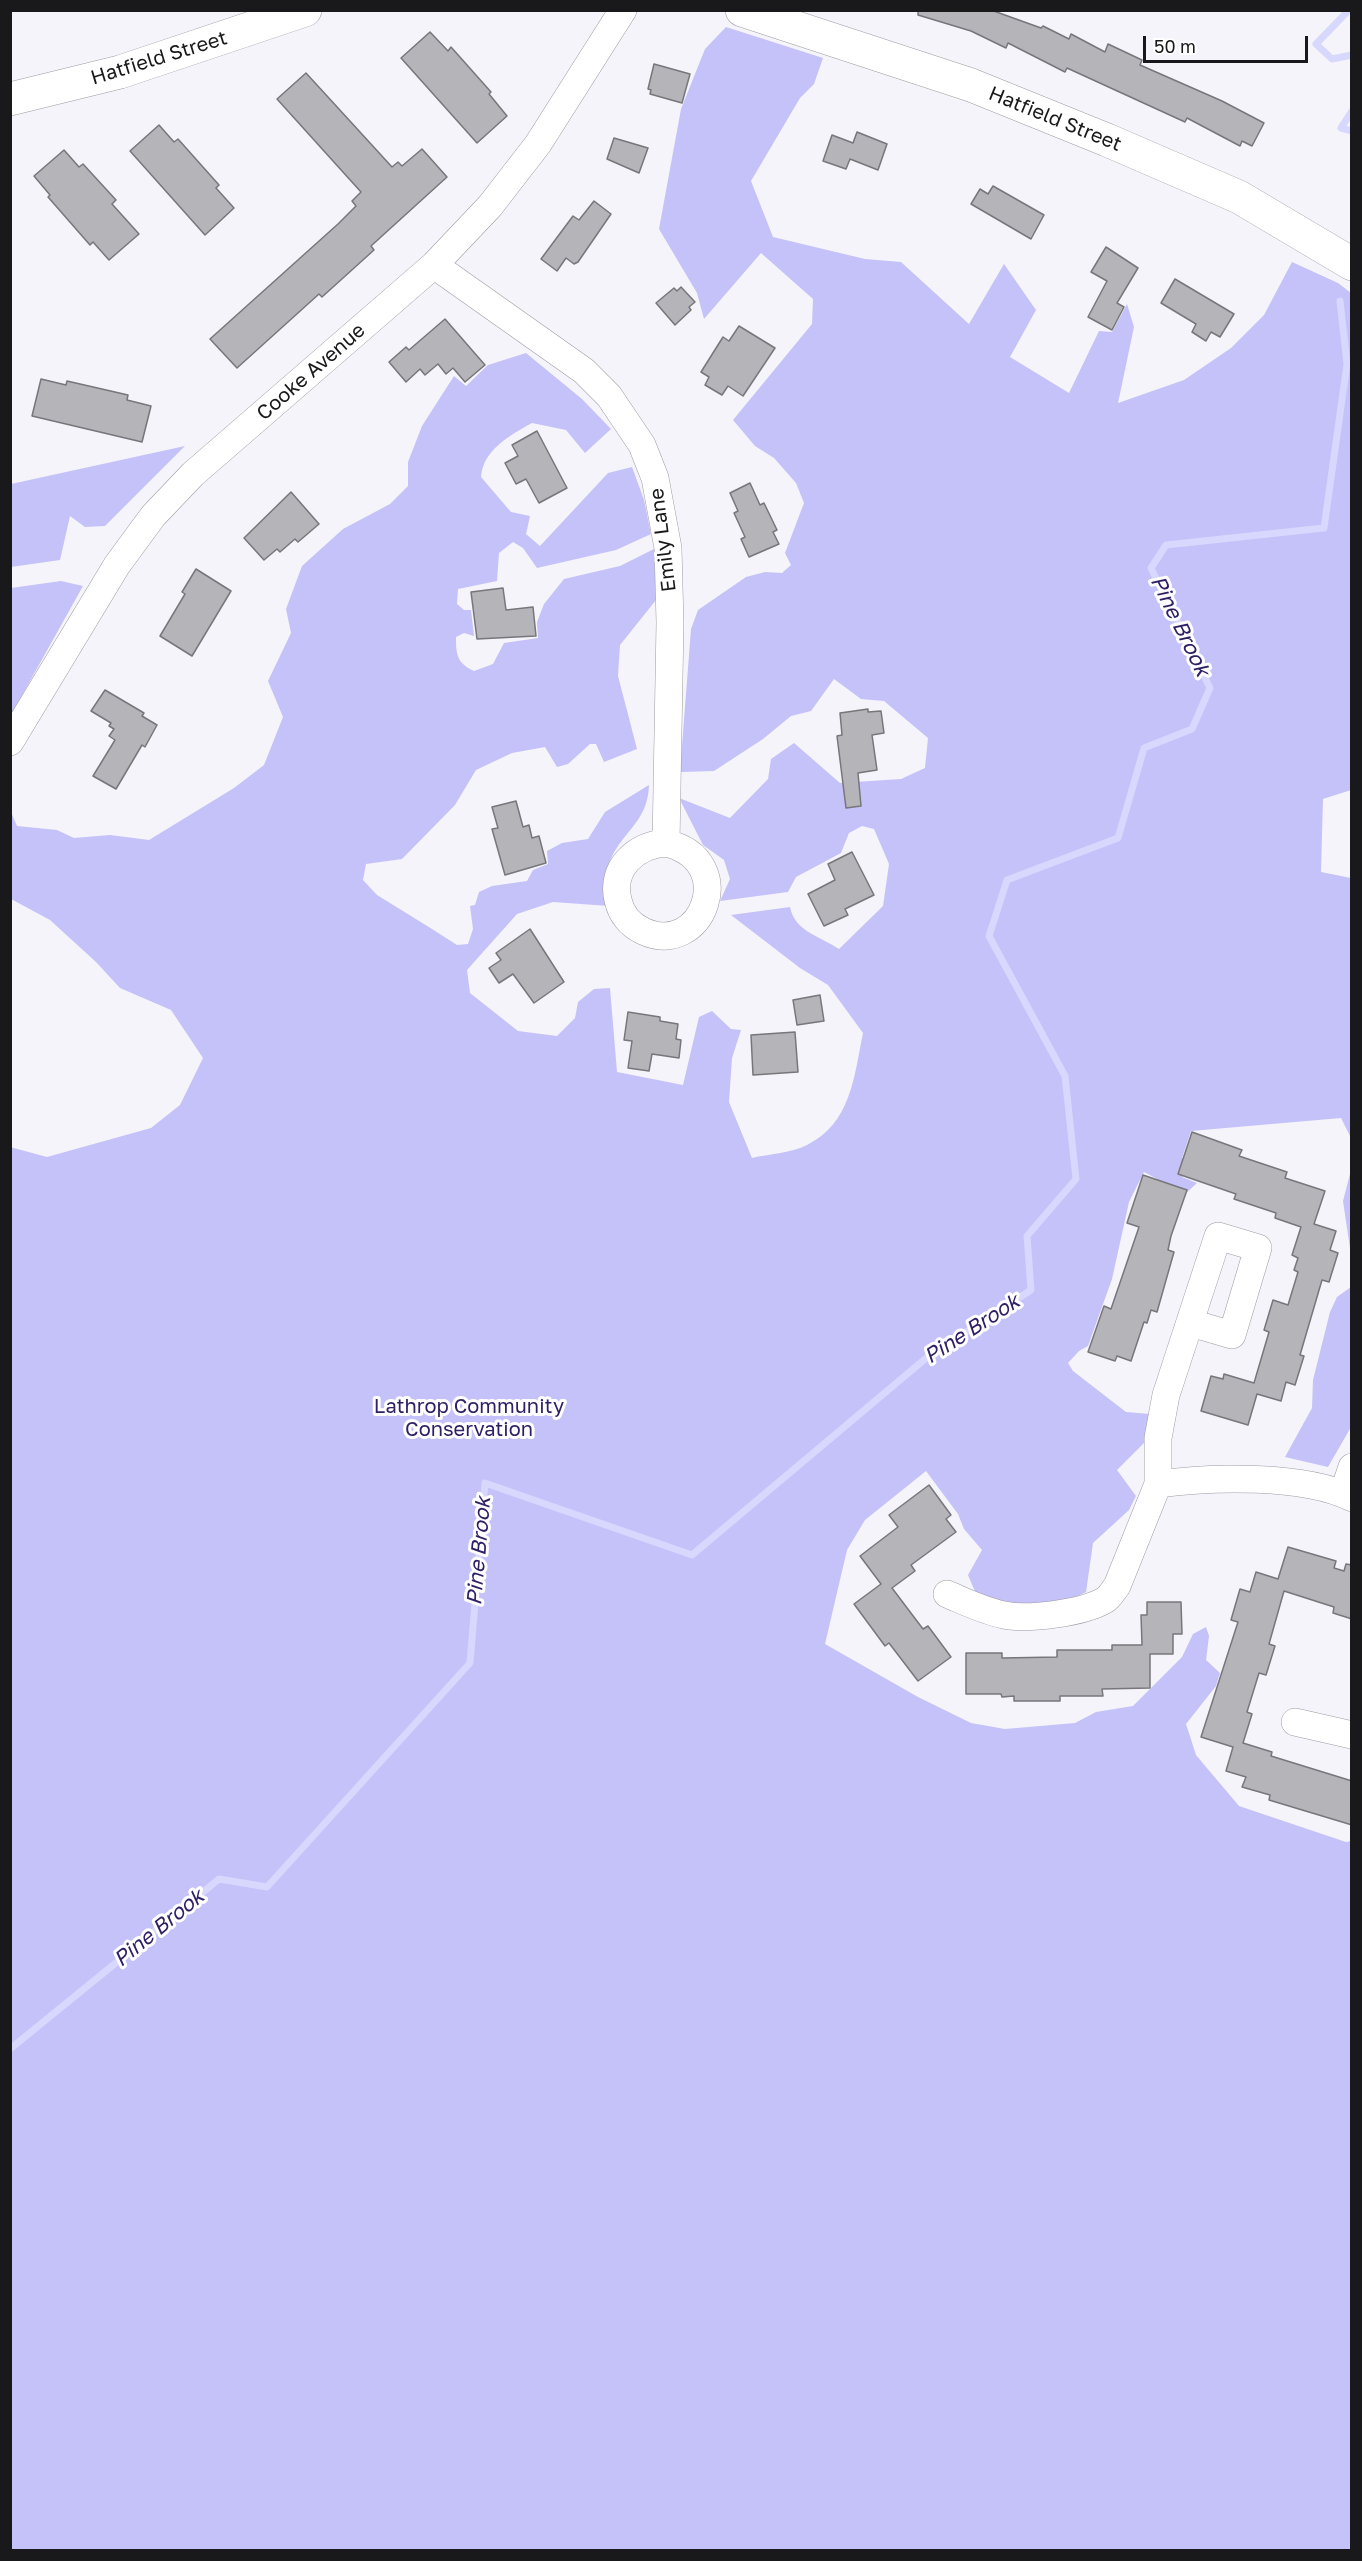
<!DOCTYPE html>
<style>
body{margin:0}
#map{position:relative;width:1362px;height:2561px;overflow:hidden;background:#f4f4fa;font-family:"Golos Text",sans-serif}
canvas{display:block}
.frame{position:absolute;inset:0;border:12px solid #19191b;pointer-events:none}
.scale{position:absolute;left:1143px;top:36px;width:165px;height:27px;box-sizing:border-box;border:3px solid #19191b;border-top:0;padding-left:8px;font-size:18px;line-height:21px;white-space:nowrap;color:#19191b;-webkit-text-stroke:4px #fff;paint-order:stroke}
</style>
<div id="map">
<canvas width="1362" height="2561"></canvas>
<div class="frame"></div>
<div class="scale">50 m</div>
</div>
<script>
const ctx = document.querySelector('canvas').getContext('2d');
ctx.lineJoin = 'round';
function fill(path, color) {
  ctx.fillStyle = color;
  ctx.fill(path, 'evenodd');
}
function trace(path, color, width, dash) {
  ctx.strokeStyle = color;
  ctx.lineWidth = width;
  ctx.lineCap = dash ? 'butt' : 'round';
  ctx.setLineDash(dash || []);
  ctx.stroke(path);
}
function label(font, color, halo, rows, align = 'center') {
  ctx.font = font + ' "Golos Text",sans-serif';
  ctx.lineWidth = 6;
  ctx.setLineDash([]);
  ctx.textBaseline = 'middle';
  ctx.strokeStyle = halo;
  ctx.fillStyle = color;
  for (const [text, x, y, turn = 0] of rows) {
    ctx.save();
    ctx.translate(x, y);
    ctx.rotate((+turn || 0) * Math.PI / 180);
    ctx.textAlign = isNaN(turn) ? turn : align;
    if (halo) ctx.strokeText(text, 0, 0);
    ctx.fillText(text, 0, 0);
    ctx.restore();
  }
}
const green = new Path2D(`
 M726,27l97,31 -9,26 -14,14 -49,83 22,56 92,22 36,3 68,62 35,-60 32,46 -26,47 59,36 30,-62 13,1 15,-28 7,23 -16,76 66,-23 47,-32 33,-33 28,-53 46,21 13,10v497l-28,9 -2,73 30,6v260l-10,-20 -150,13 -9,27 5,2 -5,17 15,6 -12,11 -41,-22 -15,30 -17,77 -24,67 -9,5 -11,12 5,8 53,41 24,2 -5,28 -28,28 19,26 -7,14 -36,33 -7,49 -25,12 -47,4 -38,-14 -8,-19 14,-25 -18,-21 -6,-15 -32,-43 -61,49 -18,30 -22,94 93,53 53,26 34,6 70,-6 21,-11 37,-6 49,-49 11,-23 13,-7 3,9 -3,24 14,13 -4,13 -30,38 10,31 43,51 107,36 5,-1v709h-1340l-1,-1403 37,10 104,-29 29,-23 23,-47 -32,-48 -51,-22 -24,-26 -46,-42 -39,-21v-87l6,14 40,4 17,8 36,-3 39,5 85,-52 30,-23 19,-48 -15,-36 23,-48 -5,-24 16,-43 41,-37 47,-25 18,-18v-24l14,-36 32,-50 12,10 22,-21 38,-12 56,46 29,30 -26,24 -19,-23 -34,-7c-22,12 -49,27 -51,54l30,35 19,4 -4,18 14,12 68,-73 24,-6 12,33 7,34 -35,16 -79,18 -14,-20 -10,-6 -14,11 -2,28 -39,8 -1,15 7,6h7l3,26 -10,-3 -8,4c0,18 1,26 18,34l19,-7 11,-21 34,-5 -1,-16 7,-18 20,-25 56,-13 34,-17 2,51 -36,45 -2,31 19,73 -33,13 -8,-18h-6l-22,20 -11,3 -12,-20 -33,6 -36,17 -21,35 -53,54 -36,5 -3,16 14,15 55,34 25,16 11,-1 5,-15 -3,-23 5,-1 4,-13 13,-6 35,-5 6,-11 15,-6 -1,-13 15,-8 26,-4 17,-27 44,-27c-1,39 -30,48 -40,79 -4,14 -1,28 0,42l-56,-4 -36,12 -50,56 3,23 48,38 39,5 18,-18 3,-16 16,-13 16,-1 7,84 66,13 16,-68 13,-6 19,18 10,1 -9,28 -3,44 23,56c17,-4 40,-5 55,-13 44,-22 47,-68 56,-112l-35,-48 -28,-17 -69,-53 59,-8c5,25 30,29 49,42l44,-43 6,-42 -15,-35 -12,-3 -13,7 -8,20 -45,24 -8,15 -68,9 10,-22 -6,-19 -21,-15 -24,-47 51,20 38,-39 3,-20 23,-16 46,40 61,-4 24,-11 3,-30 -44,-37 -23,-2 -27,-20 -23,32 -20,5 -28,23 -49,32 -34,1 11,-143 7,-19 48,-33 19,-5 17,1 9,-8 -6,-12 19,-50 -8,-20 -22,-25 -19,-12 -22,-26 79,-96 1,-25 -52,-46 -57,66 -7,-26 -38,-64 22,-120 24,-60z
 M185,446l-80,80 -20,1 -15,-11 -10,44 -49,7v-83z
 M61,581l22,5 -72,129v-127z
 M1351,1170h1l-1,85 -8,-54z
 M1351,1287v140l-23,40 -43,-10 27,-49 1,-28 17,-68 7,-15z`);
const stream = new Path2D(`
 M1349,10l-33,34 16,15 20,-4
 M1352,111l-11,17 11,3
 M10,2049l209,-170 48,8 203,-224 15,-180 207,72 233,-196 106,-69 -4,-54 49,-57 -11,-103 -76,-140 18,-56 111,-42 26,-90 48,-19 18,-41 -59,-120 15,-23 158,-17 23,-164 -7,-63`);
const building = new Path2D(`
 M918,10h73l50,18 2,-2 26,13 2,-5 34,18 3,-8 34,16 -2,5 82,36 42,22 -12,23 -10,-5 -2,5 -53,-28 -2,4 -118,-54 -2,4 -57,-29 -2,5 -35,-17 -53,-16z
 M430,32l18,19 3,-4 40,45 -2,2 18,22 -30,27 -76,-85z
 M654,64l36,10 -8,29 -32,-9 1,-4 -3,-1z
 M306,73l86,94 6,-5 4,4 20,-17 25,28 -76,69 3,4 -52,47 -3,-3 -82,74 -27,-29 128,-115 18,-18 -4,-5 9,-9 -84,-93z
 M159,125l15,17 4,-3 41,46 -3,3 18,20 -29,27 -75,-84z
 M857,132l30,12 -9,26 -28,-11 -4,10 -23,-8 9,-26 21,8z
 M614,138l34,10 -9,25 -32,-14z
 M64,150l15,17 4,-3 33,36 -4,4 27,30 -30,26 -16,-18 -3,3 -42,-48 2,-2 -16,-19z
 M993,186l51,29 -13,24 -60,-35 9,-15 8,5z
 M594,201l17,13 -33,48 -4,2 -8,-6 -9,13 -16,-12 32,-43 6,4z
 M1106,247l32,21 -21,35 7,4 -12,23 -24,-13 19,-36 -16,-9z
 M1175,279l59,35 -14,23 -9,-5 -5,9 -14,-9 4,-8 -35,-21z
 M681,287l14,15 -6,5 2,3 -16,15 -19,-22 18,-15 3,3z
 M445,319l40,46 -20,17 -12,-14 -7,6 -8,-10 -13,11 -5,-6 -14,13 -17,-20 17,-15 3,3z
 M739,326l36,22 -32,48 -15,-10 -6,9 -17,-10 4,-8 -8,-5 22,-35 6,4z
 M41,379l25,6 1,-4 61,14 -1,5 24,6 -9,36 -110,-26z
 M537,431l30,57 -28,15 -13,-24 -10,5 -11,-21 13,-7 -6,-11z
 M750,483l10,22 4,-2 13,27 -4,2 6,12 -30,13 -8,-18 4,-2 -11,-24 4,-2 -8,-18z
 M291,492l28,32 -21,18 -3,-3 -15,13 -3,-3 -13,11 -20,-22z
 M196,569l35,22 -39,65 -32,-20 25,-42 -3,-2z
 M503,588l3,22 27,-3 3,29 -59,3 -6,-47z
 M105,690l39,23 -2,3 15,9 -12,22 -3,-2 -26,44 -23,-13 22,-36 -6,-4 5,-7 -5,-3 2,-3 -20,-12z
 M868,709v3l13,-1 3,22 -12,2 5,35 -19,3 3,33 -15,2 -9,-72 5,-1 -2,-22z
 M516,801l7,26 6,-2 3,13 7,-2 7,27 -41,12 -13,-46 6,-1 -6,-21z
 M852,852l22,43 -29,14 3,6 -24,11 -16,-32 27,-14 -7,-16z
 M530,929l34,53 -30,21 -21,-29 -14,9 -10,-15 12,-8 -5,-7z
 M820,995l4,26 -27,4 -4,-25z
 M628,1012l32,5v4l18,3 -2,15 5,1 -2,18 -27,-4 -3,17 -21,-3 4,-27 -8,-1z
 M795,1032l3,40 -45,3 -2,-40z
 M1192,1132l50,18 -3,6 48,16 -2,6 40,13 -11,33 22,7 -6,19 8,3 -9,29 -7,-2 -22,75 4,1 -9,29 -9,-3 -5,19 -24,-7 -9,31 -47,-14 10,-35 12,3 1,-5 30,9 15,-51 -5,-2 9,-30 15,5 10,-33 -4,-2 4,-12 -6,-3 9,-28 -26,-9 1,-5 -42,-14 2,-5 -58,-20z
 M1143,1175l44,15 -16,46 -3,14 6,2 -17,60 -6,-2 -4,13 -3,-1 -13,39 -14,-5 -2,5 -27,-9 16,-46 7,3 28,-82 -12,-4z
 M929,1485l22,30 -5,4 10,13 -45,33 4,6 -23,17 31,41 5,-3 23,31 -33,24 -29,-38 -4,3 -31,-42 27,-20 -21,-28 38,-29 -9,-12z
 M1288,1547l48,14 -2,7 10,3 2,-7 6,1v54l-19,-6 1,-6 -50,-16 -15,53 6,2 -9,29 -7,-2 -12,39 5,2 -9,29 29,9 -1,4 81,25v44l-83,-25 1,-5 -28,-8 4,-10 -20,-6 7,-24 -32,-10 37,-115 -7,-2 9,-31 10,3 6,-20 22,7z
 M1147,1602h34l1,32h-9v20h-23v34l-48,1 1,7h-43v5h-46v-5l-12,1 -1,-3h-35v-41h36v5l55,-1v-7h55v-5h30l-1,-30h6z`);
const street = new Path2D(`
 M434,265l150,106 25,25 33,49 13,33 13,70 2,75 -4,220c-30,2 -56,25 -48,57 3,14 12,25 25,31 60,28 97,-71 23,-88
 M10,742l107,-177 36,-49 40,-42 241,-209 56,-59 48,-62 85,-134
 M1158,1484c53,-7 145,-10 194,14
 M1343,1494l9,-27
 M947,1594c19,8 37,17 57,21 24,5 79,-2 101,-15 5,-3 8,-9 12,-14l41,-102v-46l8,-43 52,-159 40,12 -26,87 -41,-12
 M1295,1722l57,13`);
const secondary = new Path2D(`
 M742,10l229,75 136,55 132,57 113,67
 M10,99l110,-27 185,-62`);
const streetNames = [
 ["Hatfield Street",159,58,-17],
 ["Hatfield Street",1055,119,22],
 ["Cooke Avenue",311,372,-41],
 ["Emily Lane",663,540,-97]
];
const parkNames = [
 ["Lathrop Community",469,1407],
 ["Conservation",469,1430]
];
const waterNames = [
 ["Pine Brook",1180,626,64],
 ["Pine Brook",972,1329,-33],
 ["Pine Brook",479,1551,-85],
 ["Pine Brook",159,1928,-39]
];
fill(green, '#c5c1f9');
trace(stream, '#d8d7fd', 7);
fill(building, '#b4b4b9');
trace(building, '#76767b', 1.5);
trace(street, '#9d9ca2', 28);
trace(secondary, '#9d9ca2', 34);
trace(street, '#fff', 27);
trace(secondary, '#fff', 33);
label('20px', '#19191b', '#fff', streetNames);
label('20px', '#2f2066', '#fff', parkNames);
label('italic 21px', '#2f2066', '#fff', waterNames);
</script>
